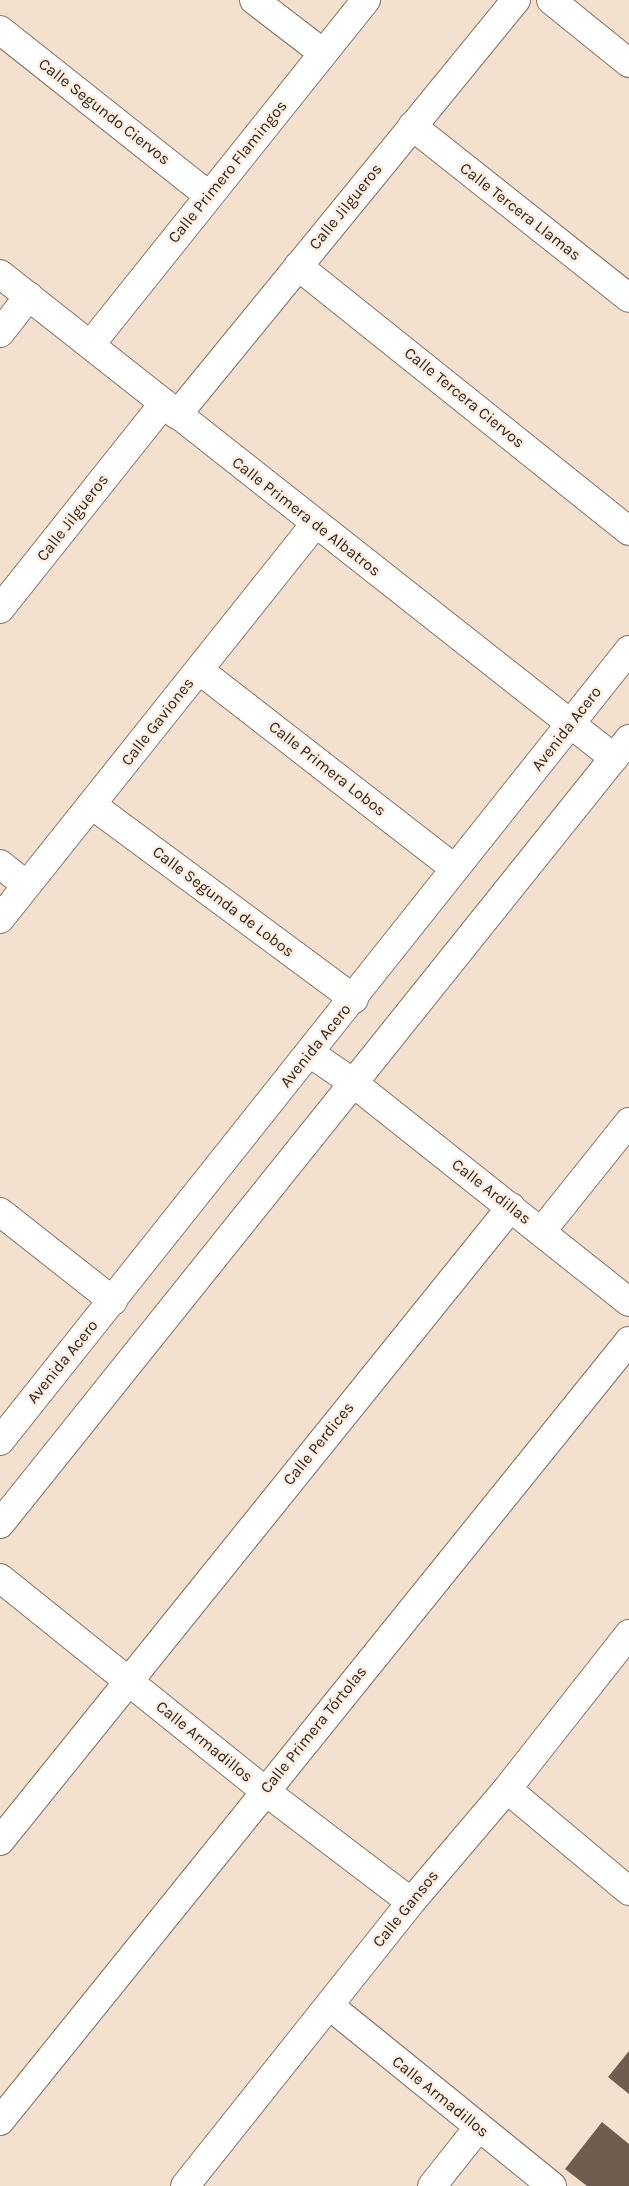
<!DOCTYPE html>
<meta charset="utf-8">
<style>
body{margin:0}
canvas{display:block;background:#f4e0cf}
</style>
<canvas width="629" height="2186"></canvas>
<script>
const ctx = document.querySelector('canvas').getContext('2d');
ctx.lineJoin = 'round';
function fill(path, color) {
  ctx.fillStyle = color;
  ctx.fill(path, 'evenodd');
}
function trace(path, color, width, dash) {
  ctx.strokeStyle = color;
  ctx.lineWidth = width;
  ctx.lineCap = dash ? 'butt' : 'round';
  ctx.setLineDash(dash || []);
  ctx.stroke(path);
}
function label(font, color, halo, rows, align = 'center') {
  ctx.font = font + ' Karla,sans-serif';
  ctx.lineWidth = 5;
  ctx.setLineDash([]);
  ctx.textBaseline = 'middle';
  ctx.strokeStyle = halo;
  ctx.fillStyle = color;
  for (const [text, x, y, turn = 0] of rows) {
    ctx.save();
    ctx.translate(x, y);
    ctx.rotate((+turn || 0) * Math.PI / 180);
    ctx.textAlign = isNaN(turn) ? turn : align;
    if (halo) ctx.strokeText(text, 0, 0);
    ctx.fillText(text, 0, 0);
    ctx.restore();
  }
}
const building = new Path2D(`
 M629,2051v43l-21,-17z
 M602,2122l27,22v42h-42l-22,-17z`);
const minor = new Path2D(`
 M254,0l69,53
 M551,0l78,63
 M0,30l208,165
 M412,126l217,172
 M298,266l331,265
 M0,274l614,484
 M0,333l29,-37
 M91,344l275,-344
 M177,415l339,-415
 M0,609l164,-206
 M199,670l255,198
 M92,805l262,194
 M0,864l26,21
 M0,919l315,-395
 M310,1053l42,29 277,220
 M0,1212l113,89
 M541,1232l88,-110
 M0,1578l265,213 146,111
 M507,1789l122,102
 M0,1841l511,-634
 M330,2006l222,180
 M0,2121l629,-780
 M185,2186l226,-284 96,-113 122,-155
 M432,2186l46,-58`);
const tertiary = new Path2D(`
 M0,1441l629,-791
 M0,1524l629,-785`);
const streetNames = [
 ["Calle Segundo Ciervos",104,112,38],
 ["Calle Primero Flamingos",228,172,-51],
 ["Calle Jilgueros",346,207,-51],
 ["Calle Tercera Llamas",520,212,38],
 ["Calle Tercera Ciervos",464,398,39],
 ["Calle Primera de Albatros",306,517,38],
 ["Calle Jilgueros",73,518,-52],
 ["Calle Gaviones",158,722,-52],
 ["Avenida Acero",567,729,-52],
 ["Calle Primera Lobos",327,769,38],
 ["Calle Segunda de Lobos",223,902,37],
 ["Avenida Acero",316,1046,-51],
 ["Calle Ardillas",491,1192,38],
 ["Avenida Acero",63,1362,-51],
 ["Calle Perdices",319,1444,-51],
 ["Calle Primera Tórtolas",314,1730,-51],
 ["Calle Armadillos",204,1742,39],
 ["Calle Gansos",406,1909,-51],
 ["Calle Armadillos",440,2097,39]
];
fill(building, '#6f5e4f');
trace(minor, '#847363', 30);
trace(tertiary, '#847363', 30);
trace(minor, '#fff', 28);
trace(tertiary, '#fff', 28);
label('16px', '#2d251f', '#feeee0', streetNames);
</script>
